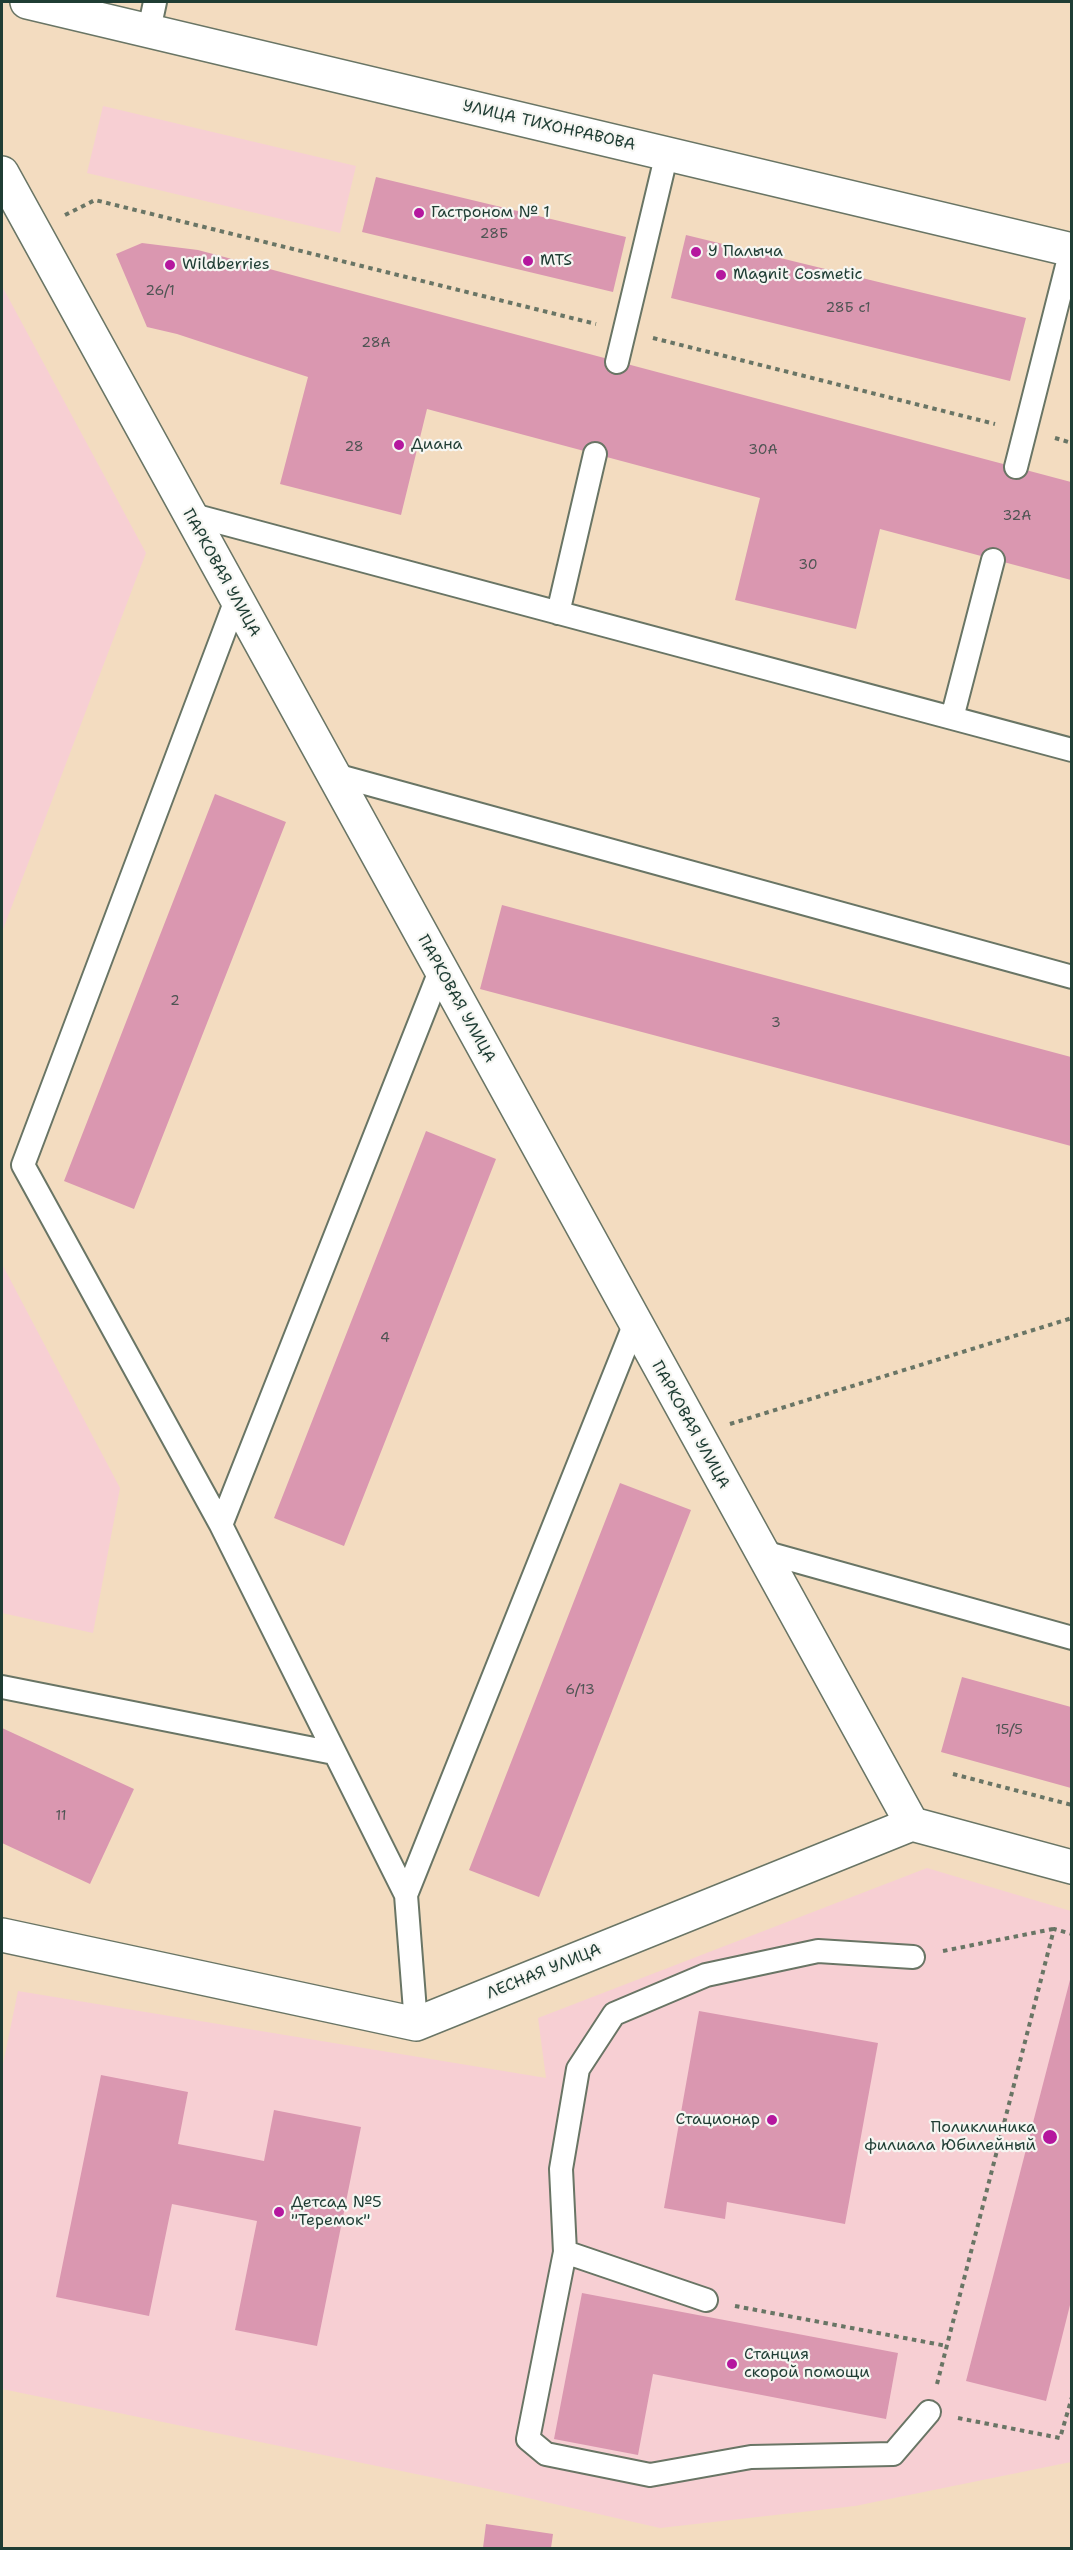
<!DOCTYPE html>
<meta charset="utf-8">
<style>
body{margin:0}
#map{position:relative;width:1073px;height:2550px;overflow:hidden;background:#f3dcc0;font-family:"Shantell Sans",sans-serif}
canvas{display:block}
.frame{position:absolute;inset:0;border:3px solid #1f3d34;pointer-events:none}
</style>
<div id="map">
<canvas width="1073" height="2550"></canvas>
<div class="frame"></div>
</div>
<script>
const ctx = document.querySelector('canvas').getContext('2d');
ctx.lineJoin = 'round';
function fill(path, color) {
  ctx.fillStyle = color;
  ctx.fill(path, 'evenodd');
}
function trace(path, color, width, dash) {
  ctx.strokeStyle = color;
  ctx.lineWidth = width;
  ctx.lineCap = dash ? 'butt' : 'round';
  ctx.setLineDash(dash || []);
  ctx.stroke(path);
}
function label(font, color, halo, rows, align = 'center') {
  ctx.font = font + ' "Shantell Sans",sans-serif';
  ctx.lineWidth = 4.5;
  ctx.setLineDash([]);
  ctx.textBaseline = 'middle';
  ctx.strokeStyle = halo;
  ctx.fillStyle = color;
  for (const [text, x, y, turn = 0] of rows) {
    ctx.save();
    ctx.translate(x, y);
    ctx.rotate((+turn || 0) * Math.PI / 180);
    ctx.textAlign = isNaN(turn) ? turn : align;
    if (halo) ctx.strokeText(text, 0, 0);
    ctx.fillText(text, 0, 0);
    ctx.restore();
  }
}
const built = new Path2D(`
 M103,106l253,60 -16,67 -253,-60z
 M2,286l144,267 -144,379z
 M2,1264l118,224 -27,145 -91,-20z
 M927,1868l144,43v551l-216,44 -195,22 -176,-40 -482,-99v-320l16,-78 528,87 -8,-60z`);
const building = new Path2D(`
 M376,177l250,60 -13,55 -251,-60z
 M686,235l340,83 -16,63 -339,-83z
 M142,243l56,7 873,232v98l-191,-51 -24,100 -121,-29 25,-102 -333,-89 -26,106 -121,-31 28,-107 -131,-43 -30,-7 -31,-73z
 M215,794l71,28 -152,387 -70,-28z
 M502,905l569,152v89l-591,-157z
 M426,1131l70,28 -152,387 -70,-28z
 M620,1483l71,27 -152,387 -70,-27z
 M962,1677l109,30v81l-130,-36z
 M2,1728l132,61 -44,95 -88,-41z
 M1071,1976v325l-25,100 -80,-20z
 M699,2011l179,32 -33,181 -118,-22 -2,17 -61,-11z
 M101,2075l87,17 -10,52 86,17 10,-51 87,17 -44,219 -82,-16 22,-109 -85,-17 -23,112 -93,-19z
 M582,2293l316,60 -12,66 -233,-45 -15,81 -84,-16z
 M486,2524l67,10 -2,14h-68z`);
const path = new Path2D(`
 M65,215l30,-15 501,124
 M653,338l342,86
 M1055,438l17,5
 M730,1424l342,-106
 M953,1774l119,31
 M943,1951l110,-22
 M735,2306l212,40
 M937,2384l117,-455 18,5
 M958,2418l102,20 12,-41`);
const service = new Path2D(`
 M149,30l6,-28
 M617,362l50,-209
 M1016,467l55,-217
 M189,514l883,236
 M236,600l-213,565 198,360 185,370 10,129
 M558,613l37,-159
 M952,718l41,-158
 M332,774l740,203
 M221,1525l219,-554
 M760,1551l312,87
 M2,1687l332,66
 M406,1895l229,-572
 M565,2252l-37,187 18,15 104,21 101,-18 142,-3 36,-42
 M706,2300l-141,-48 -4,-83 17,-100 36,-55 92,-39 112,-24 95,6`);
const minor = new Path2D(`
 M2,173l910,1651
 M2,1935l414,89 496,-200 160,43`);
const secondary = new Path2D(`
 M27,2l1045,248`);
const markers = [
 [419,213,6,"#b5179e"],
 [696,252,6,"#b5179e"],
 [528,261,6,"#b5179e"],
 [170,265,6,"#b5179e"],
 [721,275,6,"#b5179e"],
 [399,445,6,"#b5179e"],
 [772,2120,6,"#b5179e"],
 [1050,2137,8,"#b5179e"],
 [279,2212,6,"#b5179e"],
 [732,2364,6,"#b5179e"]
];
const numberNames = [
 ["28Б",494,234],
 ["26/1",160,291],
 ["28Б с1",848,308],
 ["28А",376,343],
 ["28",354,447],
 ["30А",763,450],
 ["32А",1017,516],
 ["30",808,565],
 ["2",175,1001],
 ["3",776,1023],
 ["4",385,1338],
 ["6/13",580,1690],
 ["15/5",1009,1730],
 ["11",61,1816]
];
const streetNames = [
 ["УЛИЦА ТИХОНРАВОВА",549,126,13],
 ["ПАРКОВАЯ УЛИЦА",221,573,61],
 ["ПАРКОВАЯ УЛИЦА",456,999,61],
 ["ПАРКОВАЯ УЛИЦА",690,1425,61],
 ["ЛЕСНАЯ УЛИЦА",544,1972,-22]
];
const poiNames = [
 ["Гастроном № 1",431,213],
 ["У Палыча",708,252],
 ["MTS",540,261],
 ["Wildberries",182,265],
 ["Magnit Cosmetic",733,275],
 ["Диана",411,445],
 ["Стационар",760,2120,"right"],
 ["Поликлиника",1036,2128,"right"],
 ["филиала Юбилейный",1036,2146,"right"],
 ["Детсад №5",291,2203],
 ["\"Теремок\"",291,2221],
 ["Станция",744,2355],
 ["скорой помощи",744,2373]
];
fill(built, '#f7cfd3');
fill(building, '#da97b0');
trace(service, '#697565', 26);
trace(minor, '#697565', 36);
trace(secondary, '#697565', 36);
trace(path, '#697565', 4, [4.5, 4.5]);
trace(service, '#fff', 22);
trace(minor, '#fff', 33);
trace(secondary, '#fff', 33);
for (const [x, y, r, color] of markers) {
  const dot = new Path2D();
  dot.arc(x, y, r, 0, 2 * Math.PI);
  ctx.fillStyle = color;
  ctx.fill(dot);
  trace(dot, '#f6f6f2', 2);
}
label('14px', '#4e5453', null, numberNames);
label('16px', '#1f3d34', '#f6f6f2', streetNames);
label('16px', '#1f3d34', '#f6f6f2', poiNames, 'left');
</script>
